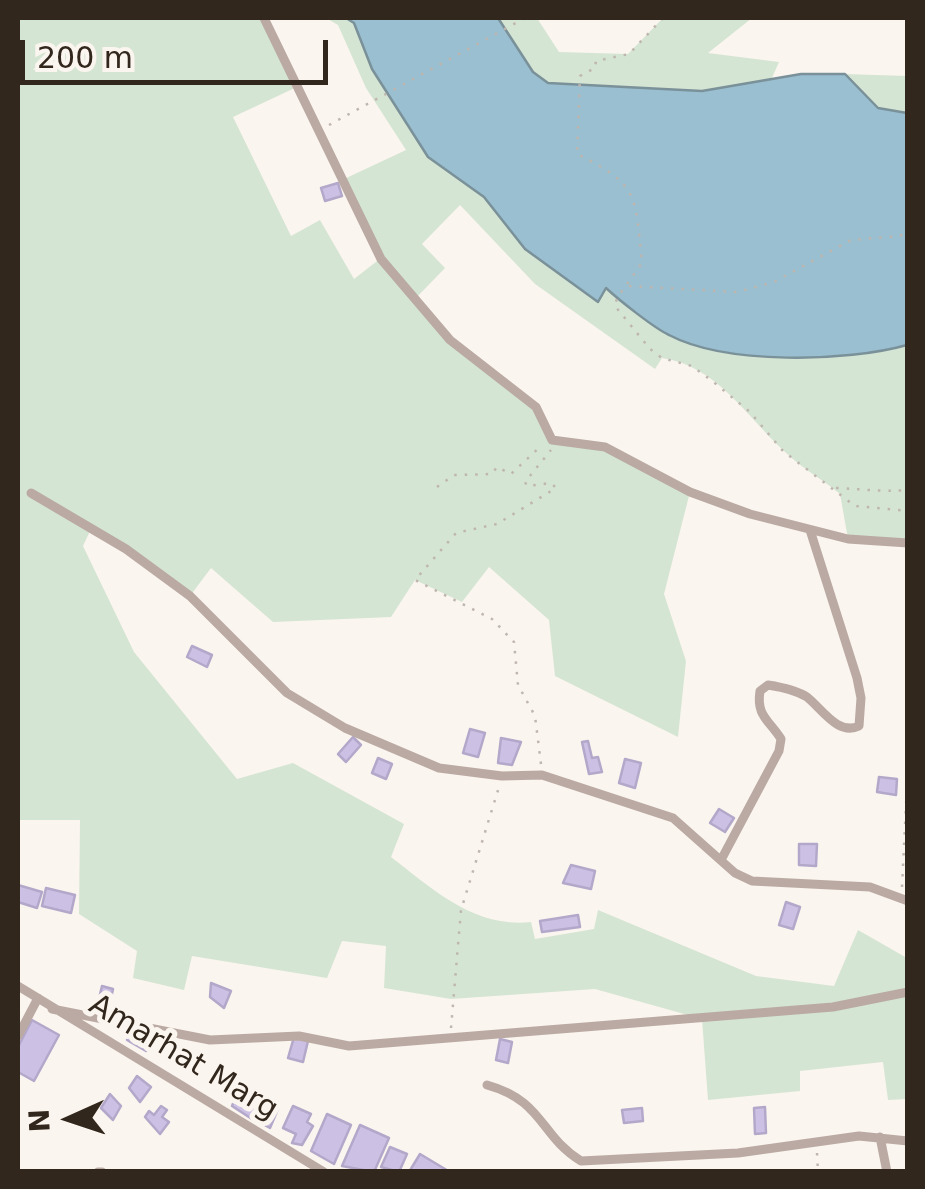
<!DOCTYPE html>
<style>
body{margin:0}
#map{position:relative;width:925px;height:1189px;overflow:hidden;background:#fbf5ef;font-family:"DejaVu Sans",sans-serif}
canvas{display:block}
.frame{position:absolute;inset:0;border:20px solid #32271c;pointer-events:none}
.north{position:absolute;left:20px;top:1069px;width:100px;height:100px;-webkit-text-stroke:8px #fbf5ef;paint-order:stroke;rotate:267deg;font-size:28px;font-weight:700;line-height:40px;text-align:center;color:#32271c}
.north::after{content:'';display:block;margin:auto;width:35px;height:45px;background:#32271c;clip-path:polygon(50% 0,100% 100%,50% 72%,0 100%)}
.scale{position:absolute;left:20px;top:40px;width:308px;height:45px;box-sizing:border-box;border:5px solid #32271c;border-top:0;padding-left:12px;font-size:30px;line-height:35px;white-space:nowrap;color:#32271c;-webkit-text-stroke:8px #fbf5ef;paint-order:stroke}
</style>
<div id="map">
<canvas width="925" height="1189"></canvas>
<div class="frame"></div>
<div class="north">N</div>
<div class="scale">200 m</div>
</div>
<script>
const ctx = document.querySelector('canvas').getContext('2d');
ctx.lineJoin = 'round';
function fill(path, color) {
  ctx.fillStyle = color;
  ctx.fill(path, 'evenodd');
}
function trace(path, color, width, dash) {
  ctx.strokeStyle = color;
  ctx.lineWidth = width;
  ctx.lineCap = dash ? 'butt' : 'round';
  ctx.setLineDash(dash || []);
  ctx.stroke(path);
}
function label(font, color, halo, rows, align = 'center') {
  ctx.font = font + ' "DejaVu Sans",sans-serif';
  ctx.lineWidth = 10;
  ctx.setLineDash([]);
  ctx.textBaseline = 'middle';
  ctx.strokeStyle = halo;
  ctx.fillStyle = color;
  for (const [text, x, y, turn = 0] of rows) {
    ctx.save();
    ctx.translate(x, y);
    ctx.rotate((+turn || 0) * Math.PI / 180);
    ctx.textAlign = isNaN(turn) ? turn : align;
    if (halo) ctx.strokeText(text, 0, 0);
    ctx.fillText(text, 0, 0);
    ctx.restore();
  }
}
const green = new Path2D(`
 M18,18h246l35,68 -66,31 58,119 29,-16 34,59 27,-21 -39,-78 64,-30 -40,-62 -28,-63 -12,-7h20l8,5 18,46 56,88 56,40 41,52 72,53 9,-14c11,10 50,40 62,47 53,28 183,26 239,10v198l-59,-4 -8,-45c-18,-15 -39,-26 -56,-43 -38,-35 -67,-85 -122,-93l-7,11 -120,-85 -75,-79 -38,39 23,24 -30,31 35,41 86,67 16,33 53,7 85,45 -26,102 22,67 -8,76 -123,-61 -6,-56 -60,-53 -27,35 -47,-22 -24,37 -118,5 -62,-54 -21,28 -99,-67 -8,17 51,106 103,127 56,-16 111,61 -13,33c43,33 83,71 140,65l4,17 59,-10 4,-19 158,66 78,10 24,-56 49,28v141l-19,1 -5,-38 -83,9v20l-92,9 -6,-81 -107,-30 -144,10 -67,-11 2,-42 -44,-5 -15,37 -135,-22 -8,34 -51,-12 4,-27 -58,-37 1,-94h-60l-2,30z
 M498,18h39l22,34 69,2 35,-36h89l-44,35 71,9 -8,18 -69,11 -154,-8 -15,-11z
 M845,74l62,2v37l-29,-5z`);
const water = new Path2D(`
 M346,18h152l35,54 15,11 154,8 99,-17h44l33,34 29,5v232c-60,17 -181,20 -238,-10 -15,-7 -50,-35 -63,-47l-8,14 -73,-53 -41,-52 -56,-40 -56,-88 -18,-46z`);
const building = new Path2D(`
 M338,183l4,13 -17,5 -4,-13z
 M192,646l20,9 -5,12 -20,-10z
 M470,729l15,4 -7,24 -15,-4z
 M353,737l8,8 -15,17 -8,-8z
 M501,738l20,4 -9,23 -14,-2z
 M588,741l4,17 6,-1 4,15 -13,2 -7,-32z
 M378,758l14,6 -6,15 -14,-6z
 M625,759l16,4 -6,25 -16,-5z
 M879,777l18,2 -1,16 -19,-3z
 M719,809l15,9 -9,14 -15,-9z
 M799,844h18l-1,22 -17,-1z
 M571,865l24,6 -4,18 -28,-6z
 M18,885l24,7 -5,16 -19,-6z
 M46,888l29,7 -4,18 -29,-7z
 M786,902l14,5 -7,22 -14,-4z
 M578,915l2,12 -38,5 -2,-11z
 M211,983l20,8 -7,17 -14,-11z
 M102,986l11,3 -5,24 -12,-2z
 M32,1020l27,15 -25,46 -16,-9v-25z
 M131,1029l22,6 -7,16 -19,-11z
 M294,1037l14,4 -5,21 -15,-4z
 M500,1039l12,3 -4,21 -12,-3z
 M137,1076l14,11 -11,15 -11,-14z
 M238,1091l16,6 -3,6 10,4 -6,14 -23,-15z
 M110,1094l11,12 -8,14 -12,-12z
 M265,1100l13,9 -8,19 -9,-5 3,-7 -5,-3z
 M161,1106l6,4 -5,7 7,5 -9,12 -15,-17 4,-6 5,4z
 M293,1106l18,8 -4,8 6,4 -11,19 -10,-2 4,-9 -13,-6z
 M765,1107l1,26 -11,1 -1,-26z
 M642,1108l1,13 -19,2 -2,-13z
 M327,1114l24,11 -17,39 -23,-13z
 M360,1125l29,13 -15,34 -32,-6z
 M390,1147l17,7 -8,18 -18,-5z
 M420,1154l30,18h-41z`);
const path = new Path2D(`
 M663,18l-34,36 -33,7 -1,7 -15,8 -3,78c63,31 58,42 65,109l-25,35 -2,8 35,43 12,9 30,8 19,14 39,32 33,39 72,55 53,5
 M329,125l196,-107
 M629,286l108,6 37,-10 77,-42 49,-4 8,-6
 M437,487l17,-12 38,-1 5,-7 14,7 31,-29
 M836,488c26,1 45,4 72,2
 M541,764l-6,-48 -17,-31 -4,-43 -22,-23 -77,-39 41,-47 41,-9 59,-36 -5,-5 -24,3 -2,-4 26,-32
 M902,887l6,-123
 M451,1028l10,-118 38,-123
 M817,1153l1,19`);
const minor = new Path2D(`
 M264,18l117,241 69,81 86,67 16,33 53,7 85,45 60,22 98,25 60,4
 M31,493l95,56 64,47 97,97 58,35 94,40 63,8 40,-1 131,43 62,55 17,8 118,6 38,14
 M721,860l58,-109 2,-12c-12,-19 -25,-23 -21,-48l8,-6c13,2 28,5 39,12 15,12 31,39 52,29l2,-28 -4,-20 -47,-148
 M18,986l306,186
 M52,1009l158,31 89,-4 50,10 484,-39 75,-15
 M18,1036l20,-38
 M487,1085c57,16 52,50 94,76l157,-8 121,-17 49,5
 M880,1137l7,35
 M98,1172h4`);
const streetNames = [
 ["Amarhat Marg",183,1058,31]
];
fill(green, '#d5e5d3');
fill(water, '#99bfd0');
trace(water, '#7a919a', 2.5);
fill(building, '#ccc1e4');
trace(building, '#b3a8ca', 2.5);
trace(path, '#beb6af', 2.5, [2.5, 8]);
trace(minor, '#baaaa3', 9);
label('30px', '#32271c', '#fbf5ef', streetNames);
</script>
